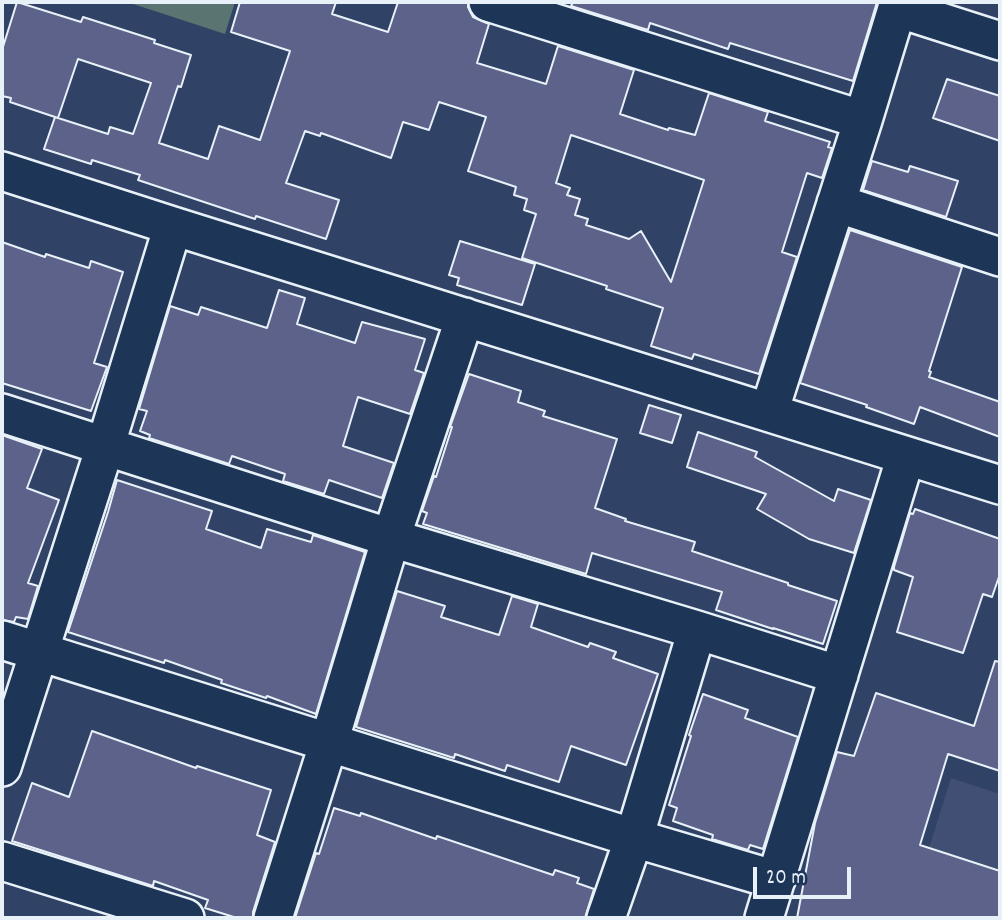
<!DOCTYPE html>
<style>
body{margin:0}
#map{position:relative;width:1002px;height:920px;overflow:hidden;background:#304266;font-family:Dekko,sans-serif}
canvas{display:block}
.frame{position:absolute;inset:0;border:4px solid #e8f1f8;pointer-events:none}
.scale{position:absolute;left:753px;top:867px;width:98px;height:32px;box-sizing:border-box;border:4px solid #e8f1f8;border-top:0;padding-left:9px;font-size:21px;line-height:24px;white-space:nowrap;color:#e8f1f8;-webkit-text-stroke:5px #1d3557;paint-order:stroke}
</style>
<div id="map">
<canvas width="1002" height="920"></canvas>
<div class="frame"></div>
<div class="scale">20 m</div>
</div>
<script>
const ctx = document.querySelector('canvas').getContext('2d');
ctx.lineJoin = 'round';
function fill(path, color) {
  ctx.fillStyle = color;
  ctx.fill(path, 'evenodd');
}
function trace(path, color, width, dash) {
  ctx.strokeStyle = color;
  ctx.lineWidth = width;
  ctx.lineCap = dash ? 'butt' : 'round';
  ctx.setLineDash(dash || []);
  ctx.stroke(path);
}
const built = new Path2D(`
 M951,778l49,16v124h-93z`);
const green = new Path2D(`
 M127,2h108l-10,32z`);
const building = new Path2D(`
 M17,2l64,20 2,-5 72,23 -1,3 37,12 -10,32 -3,-1 -19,57 49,16 11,-33 41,14 30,-89 -59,-19 9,-30h96l-4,12 56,18 10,-30h70v5l5,10 16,7 -12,39 69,21 12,-38 76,24 -14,44 48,16 1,-2 26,7 14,-42 59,19 -3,9 65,21 -2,5 4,1 -10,30 -15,-5 -25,79 15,5 -38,117 -65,-20 -2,5 -41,-13 12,-38 -57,-19 1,-3 -85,-28 14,-44 -12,-4 3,-11 -13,-4 2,-8 -48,-16 18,-54 -47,-15 -10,28 -26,-8 -12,36 -70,-25 -1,3 -15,-5 -19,52 53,17 -13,39 -70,-23 -1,3 -117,-39 2,-5 -48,-15 -1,4 -47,-15 11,-32 53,17 2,-7 23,7 18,-51 -73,-24 -20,59 -48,-16 1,-4 -9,-2v-46zM571,135l133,45 -33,102 -30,-51 -12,8 -43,-14 2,-6 -13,-4 5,-16 -13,-4 3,-7 -14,-5z
 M573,2h304l-24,79 -123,-38 -2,6 -78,-26 -2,7 -77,-24z
 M947,79l53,17v45l-67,-23z
 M872,161l36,11 2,-6 48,15 -12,36 -83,-27z
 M850,230l112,37 -33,104 2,1 -2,5 71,25v35l-80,-30 -6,17 -48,-17 1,-2 -67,-22z
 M460,241l75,23 -13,41 -65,-20 2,-7 -10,-3z
 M2,242l43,15 1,-3 43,14 2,-7 32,11 -29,91 13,4 -16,44 -89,-28z
 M279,290l26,8 -8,26 58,19 7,-21 63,17 -10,31 9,3 -14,41 -52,-17 -15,49 51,17 -12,35 -53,-18 -5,14 -41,-13 2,-7 -53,-18 -3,8 -80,-26 1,-3 -10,-4 7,-20 -8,-2 31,-103 28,9 3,-8 66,21z
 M469,374l52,17 -3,11 27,9 -2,5 74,23 -22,69 31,11 -1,2 70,21 -3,9 96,32v2l49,16 -14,43 -50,-16v1l-57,-19 6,-18 -130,-39 -6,21 -163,-50 4,-11 -5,-2 12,-35 2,1 16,-50h-2z
 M649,405l32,10 -9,28 -32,-10z
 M698,432l59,20 -2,5 79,44 4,-12 33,11 -17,53 -45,-14 -52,-30 9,-15 -79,-27z
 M2,435l40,14 -15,39 32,12 -31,83 10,3 -10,33 -12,-2 -2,5 -12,-2z
 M117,480l95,31 -6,18 55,19 6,-19 44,13 2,-7 52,17 -49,162 -49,-18 -1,2 -45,-15 1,-3 -57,-20 -1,3 -96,-31 40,-120z
 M915,509l85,30v35l-8,23 -9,-3 -20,59 -66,-21 16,-55 -19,-7v-3l16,-54 3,1z
 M397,591l48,15 -4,11 58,18 13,-39 26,8 -7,23 57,20 2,-4 26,9 -3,6 45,16 -32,91 -55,-19 -12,36 -52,-17 -2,6 -50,-17 -1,4 -98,-31z
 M995,661l5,1v109l-52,-17 -28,91 80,26v47h-203l18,-95 22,-71 17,4 22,-63 98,33z
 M703,694l45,16 -3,8 53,19 -35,112 -13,-4 -2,5 -36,-11 1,-4 -40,-14 4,-13 -8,-3 22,-69 -2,-1z
 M92,731l104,37 1,-2 74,24 -14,45 18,7 -22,70v6h-16l-32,-10 3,-8 -54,-19 -1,5 -141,-45 20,-58 37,14z
 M334,808l26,8 1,-3 75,26 1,-3 116,39 2,-5 24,8 -2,5 17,6 -9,29h-290l21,-65 3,1z`);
const minor = new Path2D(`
 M488,2l375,118
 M897,8l103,33
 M2,171l171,55 827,259
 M836,203l164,54
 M769,412l94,-292 36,-118
 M2,413l389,125 306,92 142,45
 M2,640l632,198 142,42
 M2,767l103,-320 68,-221
 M2,861l183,57
 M273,918l56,-176 62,-204 74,-221
 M606,918l28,-80 63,-208
 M764,918l142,-462`);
fill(built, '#404f73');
fill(green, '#5a7471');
fill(building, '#5c6289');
trace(building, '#e8f1f8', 2);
trace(minor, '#e8f1f8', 42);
trace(minor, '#1d3557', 37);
</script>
